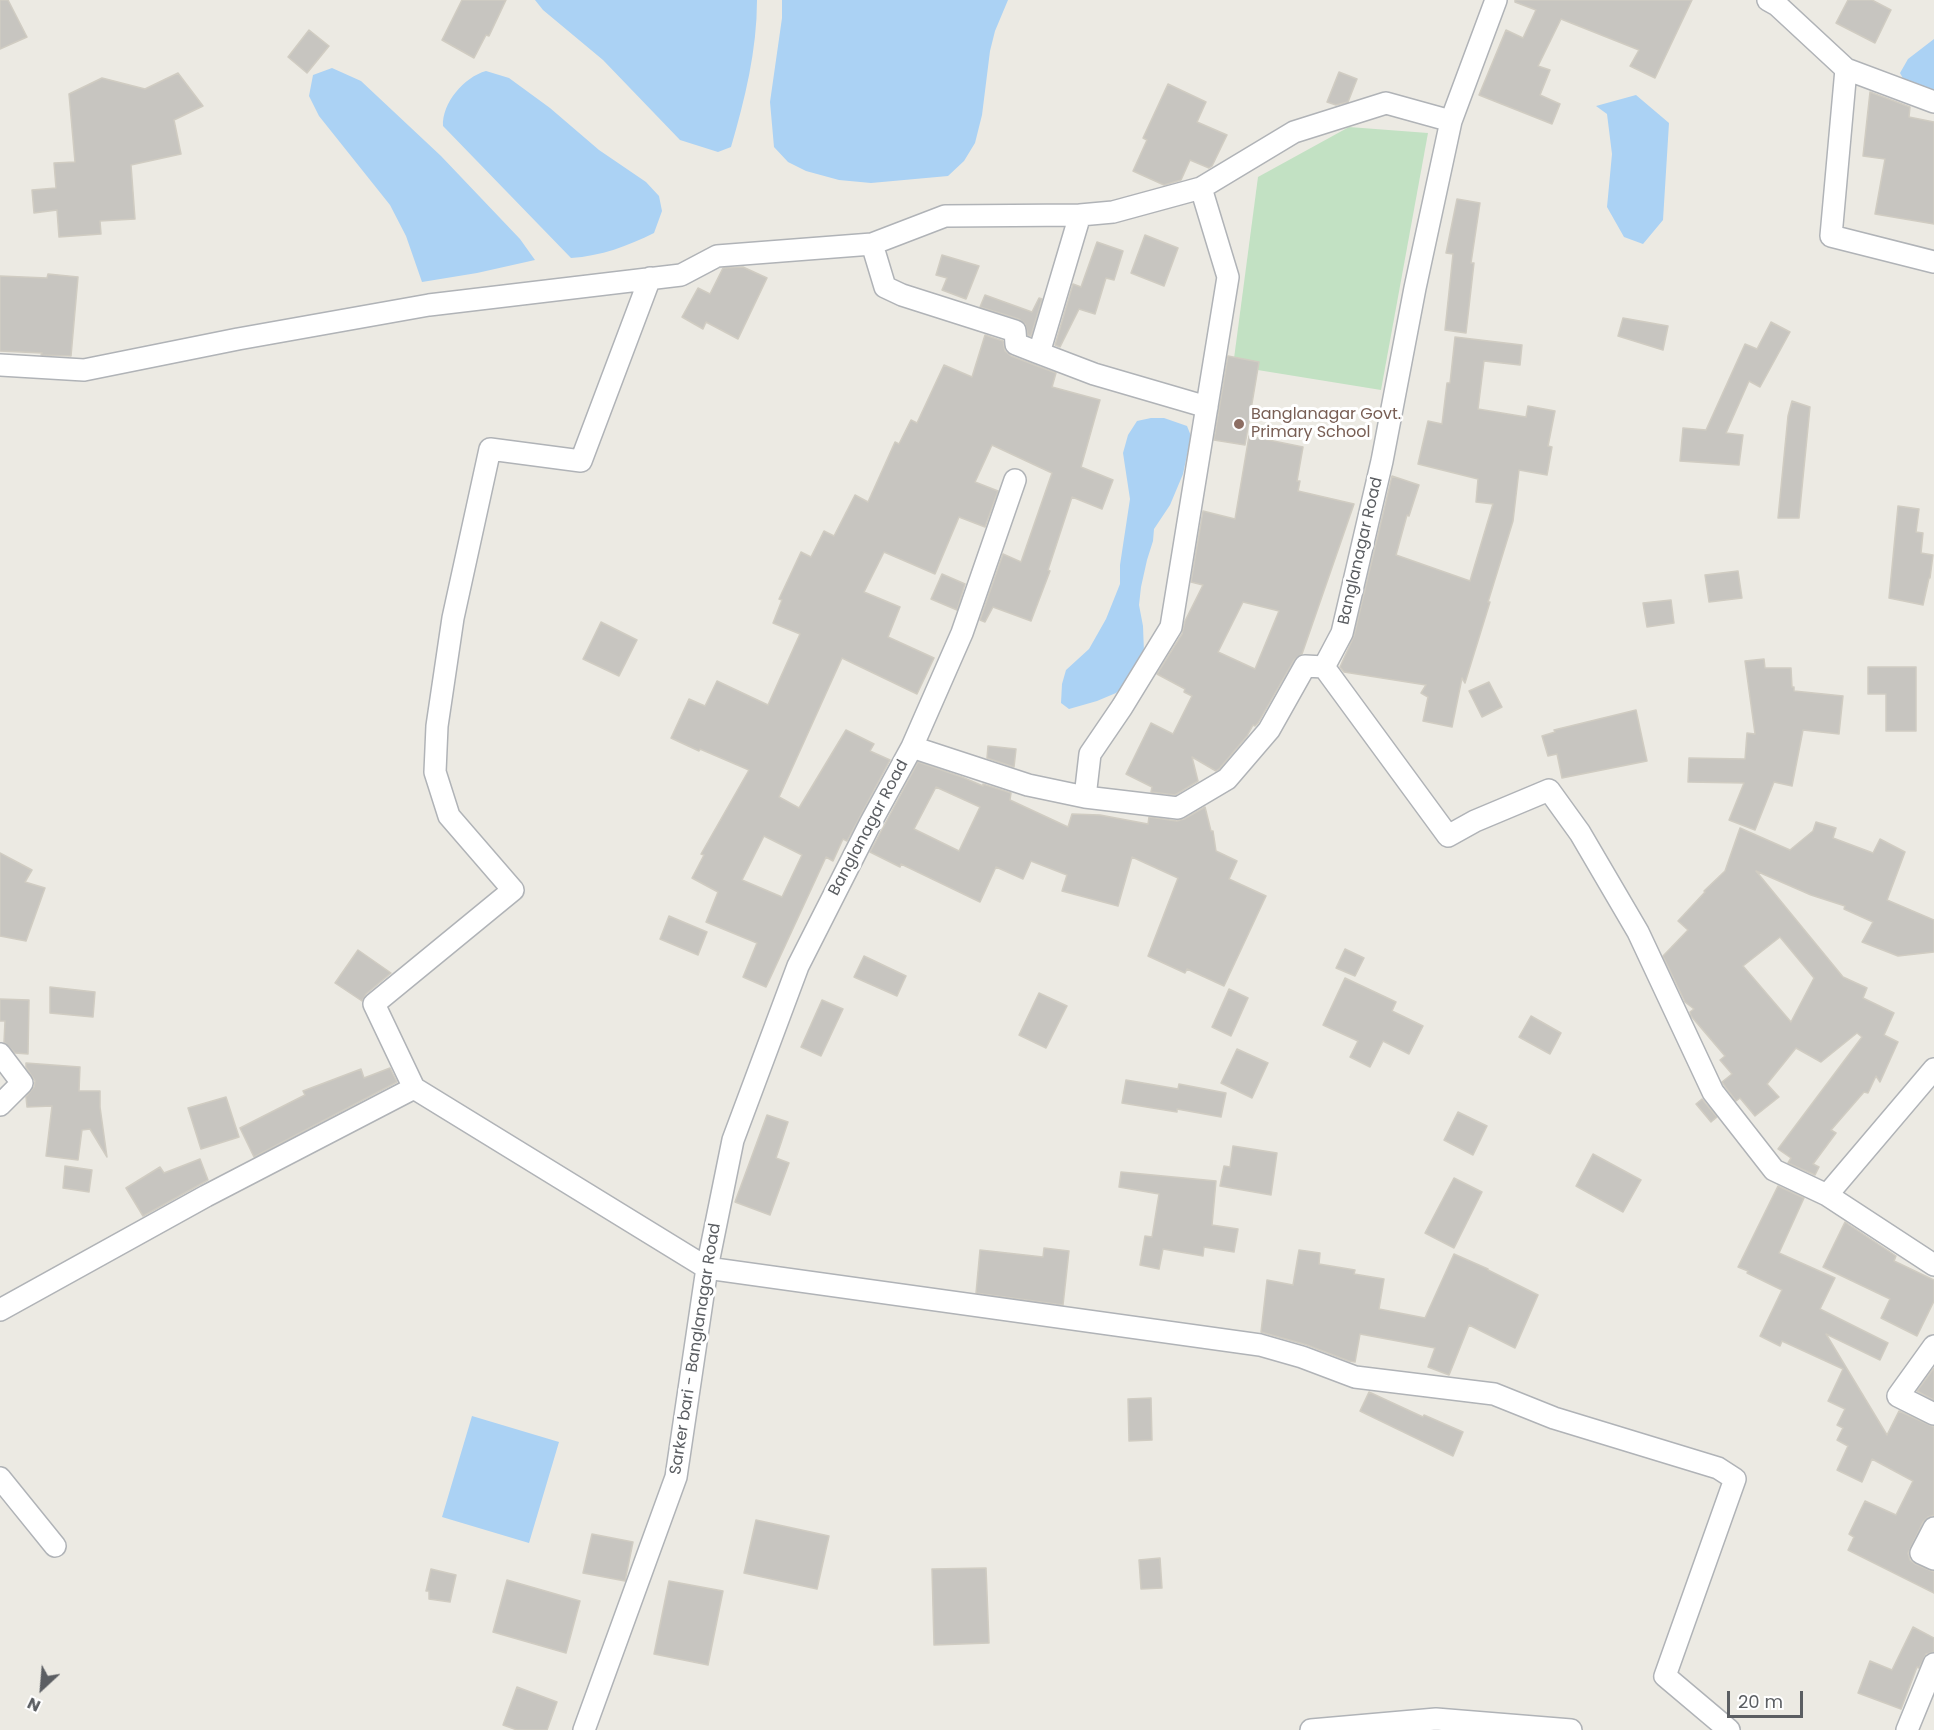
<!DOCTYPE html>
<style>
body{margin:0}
#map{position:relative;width:1934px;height:1730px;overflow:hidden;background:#eceae3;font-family:Poppins,sans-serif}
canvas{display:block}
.north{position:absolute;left:12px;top:1658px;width:60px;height:60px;-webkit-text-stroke:4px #fff;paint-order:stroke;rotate:206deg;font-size:16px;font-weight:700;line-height:24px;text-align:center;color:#5b5e62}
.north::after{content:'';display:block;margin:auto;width:21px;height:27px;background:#5b5e62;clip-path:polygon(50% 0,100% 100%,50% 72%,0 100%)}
.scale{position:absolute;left:1727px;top:1691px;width:76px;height:27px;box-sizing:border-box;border:3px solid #5b5e62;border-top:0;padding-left:8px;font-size:18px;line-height:21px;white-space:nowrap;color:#5b5e62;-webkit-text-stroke:4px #fff;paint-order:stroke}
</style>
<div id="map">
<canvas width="1934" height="1730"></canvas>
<div class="north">N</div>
<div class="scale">20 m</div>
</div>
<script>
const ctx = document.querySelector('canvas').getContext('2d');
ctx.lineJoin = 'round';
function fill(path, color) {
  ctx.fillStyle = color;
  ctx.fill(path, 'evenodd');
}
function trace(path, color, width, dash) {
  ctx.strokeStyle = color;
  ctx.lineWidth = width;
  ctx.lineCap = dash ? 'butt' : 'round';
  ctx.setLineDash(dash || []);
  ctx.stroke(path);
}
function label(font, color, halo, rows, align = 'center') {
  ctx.font = font + ' Poppins,sans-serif';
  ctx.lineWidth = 6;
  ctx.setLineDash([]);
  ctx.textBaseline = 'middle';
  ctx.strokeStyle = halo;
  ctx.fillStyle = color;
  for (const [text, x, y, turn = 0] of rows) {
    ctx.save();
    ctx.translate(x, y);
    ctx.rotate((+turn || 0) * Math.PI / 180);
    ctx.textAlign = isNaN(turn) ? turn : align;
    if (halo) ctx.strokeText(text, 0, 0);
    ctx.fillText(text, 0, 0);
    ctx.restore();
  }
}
const green = new Path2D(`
 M1349,127l79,6 -47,257 -148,-24 25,-189z`);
const water = new Path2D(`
 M535,0h222c0,50 -12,99 -26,147l-13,5 -38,-12 -77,-80 -60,-50z
 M782,0h226l-13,31 -5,20 -8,64 -7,28 -11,18 -16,15 -77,7 -32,-3 -33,-9 -18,-9 -14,-15 -4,-45 12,-84z
 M1934,39v57l-29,-14 -5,-9 8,-14z
 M332,68l29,13 80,75 79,83 15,21 -58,13 -55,9 -16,-46 -16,-31 -71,-89 -10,-20 4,-21z
 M486,71l23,7 41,30 49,42 47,32 13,14 3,15 -8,22c-26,13 -53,23 -83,25l-128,-132c-1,-23 21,-49 43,-55z
 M1636,95l33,28 -6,97 -20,24 -19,-7 -17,-30 5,-53 -5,-40 -11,-8z
 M1151,418h13l23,8 4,10 -8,38 -13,31 -16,24 -1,12 -6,19 -6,27 -2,18 4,21 1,27 -13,25 -15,15 -19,8 -28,8 -8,-6 1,-19 4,-14 23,-21 17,-30 14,-35v-19l10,-66 -7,-46 5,-18 9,-14z
 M472,1416l87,26 -30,101 -87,-26z`);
const building = new Path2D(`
 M0,0h8l19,37 -27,12z
 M462,0h44l-17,36 -3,-1 -12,23 -32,-18z
 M1515,0h177l-37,78 -25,-12 9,-16 -78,-31 -23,47 12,4 -10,25 20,9 -8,20 -73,-29 27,-65 17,8 13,-28 -21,-8z
 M1848,0h24l19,10 -16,33 -39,-20z
 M309,30l20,16 -22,27 -19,-16z
 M1339,72l18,7 -9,23 -12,3 -9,-3z
 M178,73l25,33 -29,14 7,34 -50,11 4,54 -35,2 1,13 -42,3 -2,-27 -23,3 -2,-23 24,-2 -2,-25 21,-1 -6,-68 33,-16 43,11z
 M1168,84l38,18 -9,20 30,13 -15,31 -3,2 -19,-8 -9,20 -17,5 -31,-14 14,-31 -4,-2z
 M1870,92l40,15 -1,10 25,5v102l-59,-10 10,-55 -22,-3z
 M1457,199l23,4 -9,60h3l-8,70 -21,-3 8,-76 -7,-1z
 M1145,235l33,13 -14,38 -33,-13z
 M1097,242l26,9 -9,29 -8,-2 -11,36 -16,-5 -19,38 -5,-2 18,-61 8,3z
 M942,255l37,11 -13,33 -24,-9 5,-12 -11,-3z
 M743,267l24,11 -29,61 -32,-17 -3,7 -21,-12 16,-29 12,6 13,-26z
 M48,274l30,3 -7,79 -30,-1 1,-2 -42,-2v-75l47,2z
 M985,295l47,17 7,-14 3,1 -11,37 -3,-1 -3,-11 -6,-5 -39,-12z
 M1623,318l45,8 -5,24 -45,-14z
 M1771,322l19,10 -30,55 -11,-6 -23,52 17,2 -4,30 -59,-4 3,-33 23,2 39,-86 12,5z
 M985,335l18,6 2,10 6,5 45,17 -4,14 48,13 -19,67 32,13 -11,29 -30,-12 -24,73 2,1 -19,50 -38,-14 -8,15 -5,-2 23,-66 18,8 31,-89 -60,-28 -17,37 23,9 -13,36 -26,-10 -24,57 -51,-22 -20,40 36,15 -12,30 46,21 -17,36 -75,-36 -63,139 20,11 47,-78 28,14 -4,7 20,9 -43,81 -4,-2 -10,22 -7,-4 -60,130 -23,-10 14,-34 -51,-21 12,-30 -26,-14 12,-23 -3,-1 48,-84 -49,-21 -1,2 -28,-13 18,-39 16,7 12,-25 51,24 32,-71 -27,-11 9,-23 -3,-1 22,-47 10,5 13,-26 10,5 21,-41 13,7 27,-60 4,2 12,-24 6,3 27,-58 28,12zM764,836l38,19 -20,42 -40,-17z
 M1455,337l67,8 -2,20 -36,-4 -6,48 48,8 2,-11 27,5 -7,35 4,1 -5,28 -28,-5 -6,51 -25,81h2l-25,81 -3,-5 -10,49 -29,-6 5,-24 -7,-4 5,-8 -82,-13 -4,-5 14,-31 38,-160 27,9 -10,31 -2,-1 -11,40 74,26 23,-77 -17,-2 2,-23 -60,-15 10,-43 14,3 5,-41h3z
 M1228,356l31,6 -14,83 -31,-5z
 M1792,401l18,6 -11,111h-21l10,-102z
 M1249,436l54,11 -6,34h3l-2,10 56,13 -52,150 -8,6 -36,63 -3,3 -2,-1 -6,11 -28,33 -3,2 -24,-14 6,24 -23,14 -24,-3 1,-5 -26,-13 25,-51 22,11 19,-38 -8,-4 1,-3 -28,-15 25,-40 3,-13 18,-36 -12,-3 12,-71 32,8zM1243,602l36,9 -24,58 -37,-17z
 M1898,506l21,3 -3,23 7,1 -2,20 12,2 -3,23h-1l-6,27 -34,-7z
 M1738,571l4,27 -33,4 -4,-27z
 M942,574l23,10 -8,26 -26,-11z
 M1671,600l3,23 -27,4 -4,-24z
 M601,622l36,18 -18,36 -36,-17z
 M1764,659l1,9h26l1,19h2v4l49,5 -4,38 -36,-4 -11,56 -18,-4 -19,48 -26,-10 15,-37 -56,-1 1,-24 56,1 2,-26 8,1 -10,-73z
 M1868,667h48v64h-30v-37h-18z
 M1489,682l13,25 -20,10 -13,-26z
 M1636,710l11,51 -85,17 -5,-24 -9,2 -6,-20 13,-4 -1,-2z
 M988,746l28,3 -2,18 -27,-9z
 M918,762l44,15 21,9v-2l28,9 -1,7 58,27 4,-13 28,1 48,9 1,-7 28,4 7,-2 21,-12 6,24h2l3,20 21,10 -8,18 37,17 -42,90 -37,-17 -2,4 -37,-17 30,-78 -46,-21 -14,49 -56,-15 5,-16 -36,-14 -8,18 -27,-12 -16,35 -79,-38 -1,3 -30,-15zM936,787l44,20 -21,44 -45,-22z
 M1816,822l20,6 -3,10 40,15 7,-14 25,13 -18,48 47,20v32l-36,4 -36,-14 11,-20 -29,-13 1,-3 -34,-11 -55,-24 87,106 24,11 -4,10 31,15 -10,22 14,7 -18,40 -4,-6 -8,17 -4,-1 -33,38 5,3 -23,31 6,3 -4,8 -27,-12 3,-5 -13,-9 84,-112 -5,-4 -36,29 -25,-14 -29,36 12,13 -24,19 -15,-18 -4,3 -12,-16 -2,-3 10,-8 -12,-14 5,-4 -34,-40 -1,-4 4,-3 -9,-7 -22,-46 25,-26 -10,-9 27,-29 -1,-1 21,-20 15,-43 50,22 23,-19zM1780,937l34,41 -23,44 -48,-56z
 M0,853l32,17 -7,12 20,6 -19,53 -26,-5z
 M669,916l38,16 -9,23 -38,-16z
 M1345,949l19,9 -9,18 -19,-8z
 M358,950l33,23 -25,21 -4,7 -27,-18z
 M864,956l42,20 -9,20 -43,-19z
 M1345,978l51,24 -4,9 31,15 -14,28 -26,-13 -13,26 -20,-10 8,-16 -35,-16z
 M50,987l45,5 -2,25 -43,-4z
 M1229,989l19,9 -17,38 -19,-9z
 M1039,993l28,13 -21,42 -27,-13z
 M0,999l29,1 -1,54 -13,-1 -11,-11 1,-21h-5z
 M822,1000l21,9 -22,47 -20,-9z
 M1531,1016l30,17 -11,21 -31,-17z
 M1237,1049l31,14 -16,35 -31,-15z
 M26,1063l54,4 -1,24h21v16l7,50 -17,-28 -8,1 -4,30 -32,-4 6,-50 -25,1 -1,-10 8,-10 1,-6 -9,-14z
 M390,1068l7,14 -143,75 -14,-29 65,-33 -2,-4 58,-22 3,9z
 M1126,1080l52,9 1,-5 47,9 -5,24 -44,-8v3l-55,-9z
 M226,1097l13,40 -38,12 -13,-41z
 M1702,1099l15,18 -6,5 -15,-18z
 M1458,1112l29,14 -14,29 -29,-15z
 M767,1115l21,7 -12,36 13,5 -19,52 -35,-13z
 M1233,1146l44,7 -6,42 -51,-9 4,-20 6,1z
 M1593,1154l48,26 -18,32 -47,-26z
 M200,1159l8,21 -65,36 -17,-28 34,-21 4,6z
 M65,1166l27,4 -3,22 -26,-4z
 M1121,1172l95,9 -4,44 26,4 -4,23 -30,-5 -1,9 -40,-7 -4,20 -19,-4 5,-29 7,1 7,-43 -40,-7z
 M1454,1178l28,14 -28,56 -29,-15z
 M1778,1186l26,12 -25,55 56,25 -15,31 68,34 -8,17 -54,-26 61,101 12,-24 35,16v88l-6,2 -5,5 -15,31 2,7 5,4 19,8v21l-86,-43 6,-13 -5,-3 16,-33 31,14 17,-34 -41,-22 -10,23 -25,-12 11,-24 -11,-6 6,-12 -6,-3 8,-16 -17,-8 15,-32 -61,-28 -2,5 -20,-10 22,-46 -35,-17 1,-2 -10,-4z
 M1845,1222l51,34 -2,5 40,19v21l-17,35 -36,-18 9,-19 -67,-32z
 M1044,1248l25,3 -6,54 -87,-12 4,-43 63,7z
 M1299,1250l21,3 -1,11 36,6 -1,4 30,5 -5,30 46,9 29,-64 34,15v1l50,25 -23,53 -46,-23 -20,50 -21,-8 7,-19 -75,-14 -5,28 -6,-1 -42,-16 -46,-13 6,-52 26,5z
 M1934,1368v32l-17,-9z
 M1369,1392l54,25 1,-2 39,17 -10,24 -93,-45z
 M1151,1398l1,42 -23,1 -1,-42z
 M756,1520l73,16 -12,53 -73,-16z
 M592,1534l41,8 -8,39 -42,-8z
 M1160,1558l2,30 -21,1 -2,-29z
 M986,1568l3,75 -55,2 -2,-76z
 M431,1569l25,6 -6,27 -21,-3v-8h-3z
 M507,1580l73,21 -14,52 -73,-21z
 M669,1581l54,10 -15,74 -54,-11z
 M1913,1627l21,11v14l-8,2 -7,14 -2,-1 -16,42 -43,-16 12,-32 22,9z
 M517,1687l40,15 -10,28h-30l-14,-5z`);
const street = new Path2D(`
 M1768,0l9,5 69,64 88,33
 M1846,69l-15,167 103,26
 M872,244l13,43 17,8 113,36 1,13 23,9
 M0,365l84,5 154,-31 191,-34 252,-30 36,-19 155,-12 73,-28 135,-1
 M1207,407l-113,-33 -55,-21 41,-138 33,-3 88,-24 93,-56 92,-29 65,18
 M1324,667l124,169 27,-15 74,-31 31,43 58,99 75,160 61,78 53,25
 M912,747l50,-114 53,-153
 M1085,797l5,-43 32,-47 49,-80 57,-350 -27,-89
 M0,1054l22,29 -22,22
 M1934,1069l-107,126 107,70
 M414,1088l-40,-84 139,-114 -64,-74 -14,-44 2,-46 16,-108 37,-169 91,12 69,-183
 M0,1310l206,-114 208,-108 293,180 553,77 42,12 53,20 139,17 60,24 164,50 17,11 -70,197 64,54
 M1934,1346l-36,50 36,18
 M0,1478l55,68
 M1934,1528l-13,25 13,6
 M584,1730l92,-253 31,-209 26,-128 65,-174 73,-144 41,-75 116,38 57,12 93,11 49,-29 42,-49 36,-64 19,1 18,-34 40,-172 33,-173 36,-167 45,-121
 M1311,1730l125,-11 135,11
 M1907,1730l27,-66`);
const markers = [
 [1239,424,6,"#8d6e63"]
];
const educationNames = [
 ["Banglanagar Govt.",1251,415],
 ["Primary School",1251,433]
];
const streetNames = [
 ["Banglanagar Road",1361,551,-77],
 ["Banglanagar Road",869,828,-62],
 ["Sarker bari - Banglanagar Road",696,1349,-81]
];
fill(green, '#c2e1c3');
fill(water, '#abd2f4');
fill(building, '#c7c5c0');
trace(building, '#d0ccc2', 1.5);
trace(street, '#b0b3b7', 24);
trace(street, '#fff', 21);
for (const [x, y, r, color] of markers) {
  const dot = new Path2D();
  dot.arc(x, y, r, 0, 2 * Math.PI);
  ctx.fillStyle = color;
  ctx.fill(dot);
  trace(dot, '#fff', 2);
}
label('16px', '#785e54', '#fff', educationNames, 'left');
label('16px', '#5b5e62', '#fff', streetNames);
</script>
